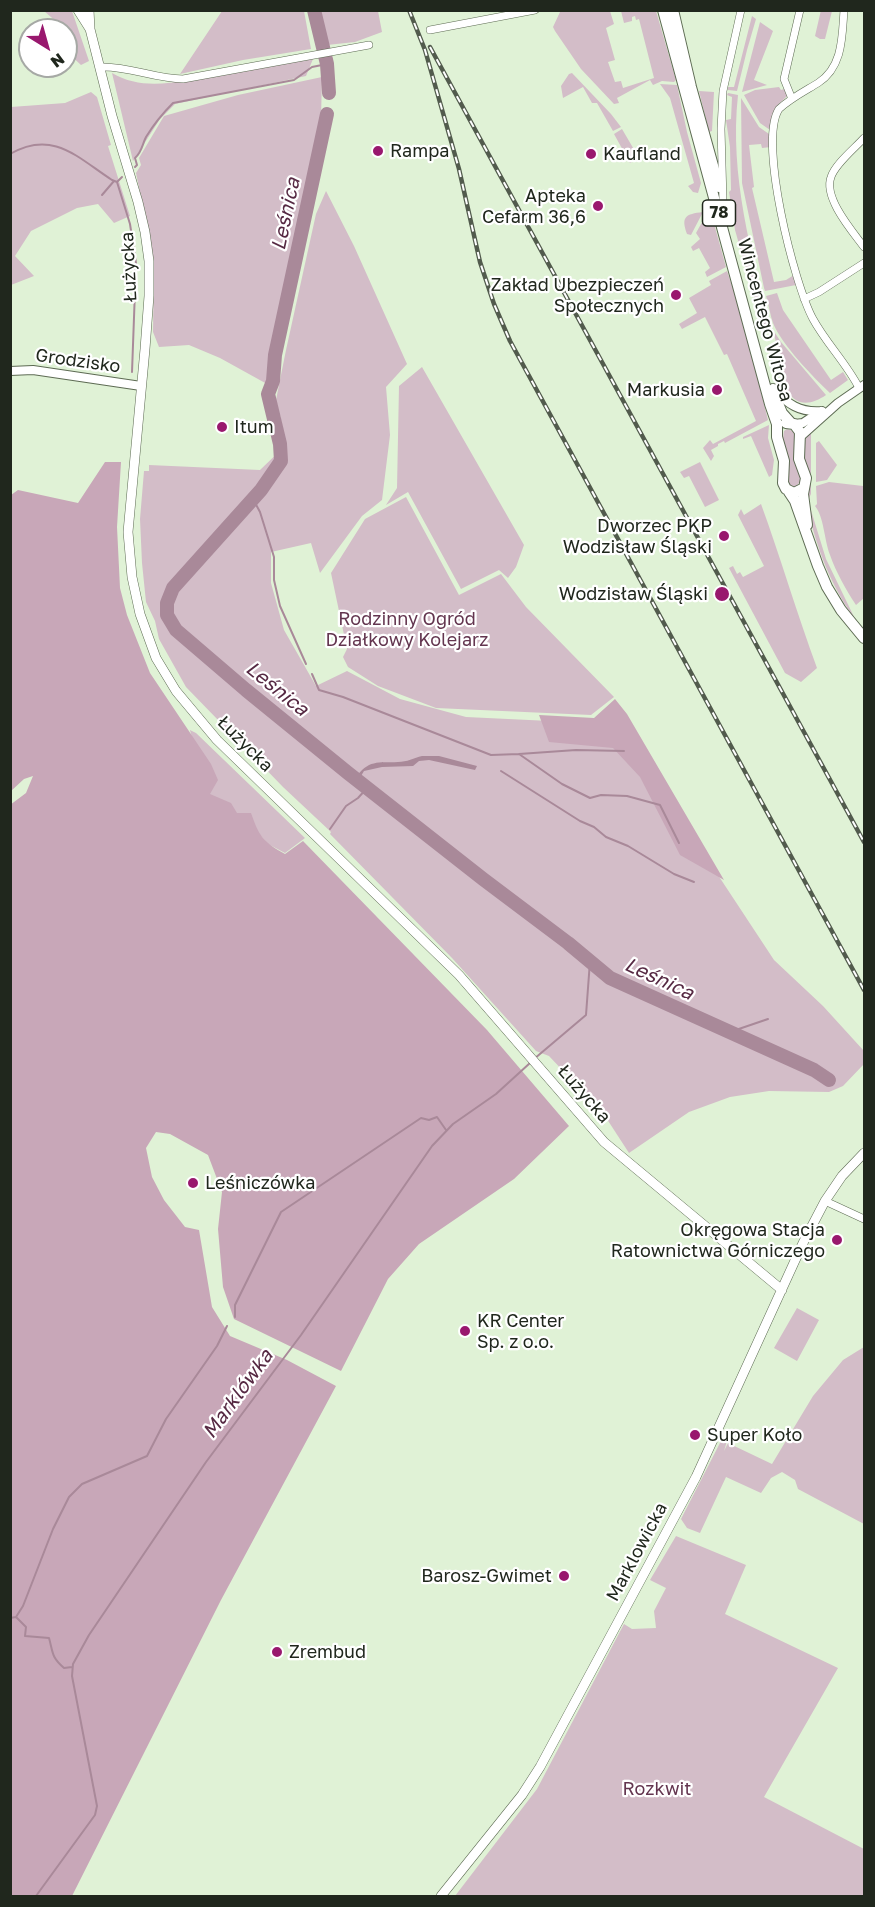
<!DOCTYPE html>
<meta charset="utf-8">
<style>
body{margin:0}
#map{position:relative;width:875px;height:1907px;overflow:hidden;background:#e0f2d6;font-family:"Golos Text",sans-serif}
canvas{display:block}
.frame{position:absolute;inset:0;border:12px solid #20271d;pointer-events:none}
.north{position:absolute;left:18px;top:18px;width:60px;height:60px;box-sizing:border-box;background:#fff;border:2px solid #a6a9a5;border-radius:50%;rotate:143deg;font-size:16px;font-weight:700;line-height:24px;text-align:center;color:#20271d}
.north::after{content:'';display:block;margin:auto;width:21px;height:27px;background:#99186e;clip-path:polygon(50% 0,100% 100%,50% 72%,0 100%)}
</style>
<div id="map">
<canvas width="875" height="1907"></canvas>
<div class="frame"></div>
<div class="north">N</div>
</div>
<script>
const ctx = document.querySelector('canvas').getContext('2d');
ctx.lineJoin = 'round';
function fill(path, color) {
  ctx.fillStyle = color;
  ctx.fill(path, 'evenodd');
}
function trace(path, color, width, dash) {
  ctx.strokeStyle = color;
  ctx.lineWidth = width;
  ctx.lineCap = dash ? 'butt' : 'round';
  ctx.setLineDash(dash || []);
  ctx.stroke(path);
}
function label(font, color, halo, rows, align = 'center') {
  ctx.font = font + ' "Golos Text",sans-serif';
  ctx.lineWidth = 4.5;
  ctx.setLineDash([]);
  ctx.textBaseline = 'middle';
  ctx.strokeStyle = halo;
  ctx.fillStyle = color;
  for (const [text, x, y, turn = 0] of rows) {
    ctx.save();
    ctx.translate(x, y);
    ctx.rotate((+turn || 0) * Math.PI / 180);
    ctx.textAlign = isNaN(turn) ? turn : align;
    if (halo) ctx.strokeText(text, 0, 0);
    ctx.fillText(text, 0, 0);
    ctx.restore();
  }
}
const green = new Path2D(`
 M566,10l44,1 4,13 -8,4 9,32 -7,2 7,20 6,-1 2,7 31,-10 -15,-59 -3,1 -1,-4 -3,1v4l-8,2 -3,-12h35l20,69 -2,2 -12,-1 -9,4 -3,-5 -33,18 2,5 -5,1 -33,-35 -26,-38 -2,-4 7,-15z
 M821,10l11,1 -7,28h-5l-5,-3z
 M44,11h28l17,50 -8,4 -14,-13 6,-3 -7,-19z
 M222,11h82l7,38 -68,11 -63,14z
 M320,11h58l4,21 -27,10 -28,3z
 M752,16l4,3 -9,31 -10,41 -9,-1v-3h6z
 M760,22l13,9 -19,49 13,5 -25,7z
 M313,59l-7,17 -131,28 -15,15 -27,42 -21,-88c34,20 71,7 108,1 31,-5 62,-10 93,-15z
 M572,73l39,41 10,13 -8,4 -16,-28h-5l-9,-16 -20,11 -2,-12 8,-12z
 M322,77l-1,42 -51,243 -3,22 -47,-26 -31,-13 -30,2 -6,-15 1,-71 -18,-88 5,-8 -2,-7 25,-42 74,-21z
 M660,84l17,1 10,47 14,51 -3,10 -5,-1 -5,-6 6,-3 -24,-85z
 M779,87l2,3 3,-1 4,6 -12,12 -6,23 -10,-7 -16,-28 11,-5z
 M699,91l15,1 -2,39 -3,1z
 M91,92l6,5 14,48 -3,1 22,70 -16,7 -16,-19 -21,4 -46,23 -16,25 19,20 -23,9v-178l54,-4z
 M728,93l10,2c-9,81 14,158 32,236l-3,1 -11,-28 -21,-74 -6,-38 2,-2 -1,-43 -4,-27 5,-1 1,-22 -5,-2z
 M741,98l18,29 10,7 2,13 -9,1 -1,-4 -12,1 5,42 -2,1 22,94 12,-2 8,-5 2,10 -31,6 -1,-3 -22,-105z
 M622,129l17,29 -9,5 -16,-29z
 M326,191l28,55 53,118 -21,23 4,48 -8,65 -20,16 -42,57 -9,-30 -40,9v31l13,47 32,56 31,-15 53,28 66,18 126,6 53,57 73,95 56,85 49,46 41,45v13l-21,22 -14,6 -60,-1 -39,6 -41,15 -60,41 -26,-40 -54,-57 -13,-5 -84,-93 -122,-124 1,-2 -48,-45 -97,-100 -27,-48 -4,-18 -9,-19 -4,-39 -2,-44 4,-48h5v-6l111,5 26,-25 -6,-30 -6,1 5,-4 -3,-12 10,-50 30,-136z
 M703,212l-12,23 -4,-1c-6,-17 -2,-20 16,-22z
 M706,215l7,5 13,47 -19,10 -2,-5 5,-4 -11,-20 -6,3 -2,-4 9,-8 -4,-6z
 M727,271l15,43 26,106 -43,23 -1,-2 -6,3v2l-7,4 3,6 -3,5 -8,-13 7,-8 3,4 43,-23 -29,-67 -3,1 -19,-38 -23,12 -3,-5 18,-11 -8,-15 22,-13 -2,-4z
 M777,293l6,17 48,70 12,-8 5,8 -18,13c-17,-16 -48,-48 -57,-70 -3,-8 -4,-18 -7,-27z
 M773,330l8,12 45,53c-13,9 -29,13 -38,-4z
 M422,367l102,178 -8,22 -8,11 -9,-8 -38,19 -53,-97 -22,13 11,-17 2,-102z
 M769,425l-1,13 6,22 -2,15 -3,2 -18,-41 -8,3v-2z
 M787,429l6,2 2,5 6,44 -5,7 -6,-2 -2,-6 -5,-41 1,-7z
 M811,430v64l-3,6c-3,-22 -12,-52 3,-70z
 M819,441l18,24 -10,15 -11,2v-39z
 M700,462l19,38 -14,7 -16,-31 -5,2 -4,-6z
 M829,482l34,4 1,2v110l-8,7c-10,-15 -20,-33 -26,-50 -6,-16 -6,-38 -15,-49l2,-2 -1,-18z
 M406,497l53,98 42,-21 25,33 88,90 -23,18 -155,-7 -58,-22 -30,-19 -5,-10 4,-8 -16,-76 34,-54z
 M761,504c20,55 36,110 56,164l-16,14 -16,-9 -56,-105 4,-2 4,8 3,-2 3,5 21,-11 -26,-51 3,-6 3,6z
 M807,507h3l16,52 30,62c-26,-37 -38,-70 -49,-114z
 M190,730l6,3 109,105 -20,15 -17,-9 -13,-14 -45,-20z
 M797,1308l22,12 -22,41 -23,-13z
 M864,1347v177l-66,-35 -3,-9 -13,-8 -11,6 -10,15 -35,-16 -26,56 -13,-5 -6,-9 41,-80 5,2 -3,10 4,-8 44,21 41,-68 30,-36z
 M676,1536l70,29 -21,49 113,54 -74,129 100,52v47h-409l82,-107 87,-165 8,5 24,-1 -2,-17 12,-23 -16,-8z`);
const forest = new Path2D(`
 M105,462h16l-4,65 3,61 7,27 23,58 61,91 7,16 -8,14 21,9 6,10h14c8,23 12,29 34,41l18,-13 184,189 82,96 -55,53 -95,65 -31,35 -47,92 -107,-52 -11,-32 -5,-58 4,-37 -14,-37 -38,-21 -14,-2 -10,16 6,29 12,23 21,27 14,3 13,77 18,29 57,24 49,26 -115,214 -149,296h-61l-1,-1091 16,-12 7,-17 -9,3 -13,12v-296l7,-5 60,13z
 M615,699l12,15 97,166 -44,-25 -40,-78 -27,-29 -64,-6 -10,-27 55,3z`);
const water = new Path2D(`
 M422,756h17l38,10 -2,4 -46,-10 -10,1 -6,5 -31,1 -18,4 -6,10 -3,-2c13,-20 23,-16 43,-17 9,0 16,-4 24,-6z`);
const stream = new Path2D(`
 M10,154c43,-25 68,4 102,26l5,2 5,-5
 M135,167l2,-2 -2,-7c7,-6 7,-13 11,-21 8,-13 17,-24 27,-34l121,-23 18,-13 15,-3
 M117,182l13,42 6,39 -4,109
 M102,195l12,-14
 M253,499l7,13 14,45v23l6,26 26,58
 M312,674l7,16 24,7 148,58 28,-1 43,30 28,14 11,-3 26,1 33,9 19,38
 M519,754l57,-4 48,1
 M501,771l79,50 14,6 12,10 22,9 46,28 20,8
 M330,829l16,-23 12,-8 9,-10
 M730,1032l38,-13
 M534,1059l52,-44 4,-54
 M235,1317v-12l46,-93 140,-94 8,2 8,-3 9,13
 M16,1617l7,-11 30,-77 16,-32 13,-13 65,-28 19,-37 51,-73 10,-20
 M10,1618l6,-1 10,10 -1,9 24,2c4,14 2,19 15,30l8,-1
 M36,1896l59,-81 2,-9 -25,-130 1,-12 16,-29 117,-173 95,-127 131,-189 21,-22 43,-30 34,-31`);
const river = new Path2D(`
 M314,10l13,54 2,29
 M327,114l-52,241 -2,26 -5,13 12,50 1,17 -20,29 -88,98 -6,15v12l9,15 70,60 102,83 135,106 85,64 42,35 204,92 15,10`);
const minor = new Path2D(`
 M844,10c-2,27 -1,57 -26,73 -13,8 -27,15 -39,26 -21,32 15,175 34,210 13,24 34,45 46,69
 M430,30l105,-20
 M101,67c28,-1 54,12 82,12l186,-34
 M792,99l-8,-20 16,-69
 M864,138c-9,10 -29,26 -33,39 -8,21 22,55 33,70
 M723,201l-2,-72 2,-38 18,-81
 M804,299l15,-7 45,-29
 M825,1201l39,18`);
const tertiary = new Path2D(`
 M10,371l23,-1 108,16
 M773,388c14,16 27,25 49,23
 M794,424l9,-1 18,-12
 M800,437l38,-34 26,-18`);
const secondary = new Path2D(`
 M78,10l12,19
 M89,10l1,19 22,87 26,86 7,30 4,29v35l-4,53 -17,183 4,45 8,37 16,44 20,33 41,49 242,235 145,167 178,148
 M441,1896l81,-101 18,-28 156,-290 107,-234 22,-42 17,-25 22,-23`);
const primary = new Path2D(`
 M663,10c36,132 72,263 107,394l7,20v13l7,24 -1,22 3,6 8,4 10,-5
 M673,10l18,77 28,100
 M774,394l8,19 9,10
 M786,423l8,1 6,8 -1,27 7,19 -3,16 4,31
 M789,492l6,9 23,65 9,21 14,23 23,28`);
const rail = new Path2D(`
 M409,10l16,40 34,119 21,93 14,42 16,37 354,649
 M430,47l434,795`);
const markers = [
 [378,151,6,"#99186e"],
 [591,154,6,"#99186e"],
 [598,206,6,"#99186e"],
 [676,295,6,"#99186e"],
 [717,390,6,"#99186e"],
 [222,427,6,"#99186e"],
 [724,536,6,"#99186e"],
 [722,594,8,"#99186e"],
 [193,1183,6,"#99186e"],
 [837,1240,6,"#99186e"],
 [465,1331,6,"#99186e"],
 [695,1435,6,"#99186e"],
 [564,1576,6,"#99186e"],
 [277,1652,6,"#99186e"]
];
const shields = [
 [719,213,33]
];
const shieldNames = [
 ["78",719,213]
];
const poiNames = [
 ["Rampa",390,151],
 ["Kaufland",603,154],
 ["Apteka",586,196,"right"],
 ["Cefarm 36,6",586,217,"right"],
 ["Zakład Ubezpieczeń",664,285,"right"],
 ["Społecznych",664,306,"right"],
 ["Markusia",705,390,"right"],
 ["Itum",234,427],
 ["Dworzec PKP",712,526,"right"],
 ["Wodzisław Śląski",712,547,"right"],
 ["Wodzisław Śląski",708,594,"right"],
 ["Leśniczówka",205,1183],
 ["Okręgowa Stacja",825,1230,"right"],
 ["Ratownictwa Górniczego",825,1251,"right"],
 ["KR Center",477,1321],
 ["Sp. z o.o.",477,1342],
 ["Super Koło",707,1435],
 ["Barosz-Gwimet",552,1576,"right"],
 ["Zrembud",289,1652]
];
const streetNames = [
 ["Łużycka",129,267,-93],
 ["Wincentego Witosa",765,320,75],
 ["Grodzisko",78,361,8],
 ["Łużycka",245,744,45],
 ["Łużycka",584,1094,49],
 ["Marklowicka",637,1552,-62]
];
const parkNames = [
 ["Rodzinny Ogród",407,619],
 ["Działkowy Kolejarz",407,640],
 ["Rozkwit",657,1789]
];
const waterNames = [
 ["Leśnica",286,214,-78],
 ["Leśnica",277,689,39],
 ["Leśnica",659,979,25],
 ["Marklówka",238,1394,-54]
];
fill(green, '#d3bdc8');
fill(forest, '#c8a7b8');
fill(water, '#a98999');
trace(stream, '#a98999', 2);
trace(river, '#a98999', 14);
trace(minor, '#5d6b53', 8);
trace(tertiary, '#5d6b53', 10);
trace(secondary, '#5d6b53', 10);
trace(primary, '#5d6b53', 12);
trace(minor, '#fff', 7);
trace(tertiary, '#fff', 8);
trace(secondary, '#fff', 9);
trace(primary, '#fff', 10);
trace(rail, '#525b4d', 4.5);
trace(rail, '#fff', 2, [7]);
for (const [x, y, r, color] of markers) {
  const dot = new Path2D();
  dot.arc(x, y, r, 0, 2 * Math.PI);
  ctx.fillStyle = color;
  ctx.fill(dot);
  trace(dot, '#fff', 2);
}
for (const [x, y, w] of shields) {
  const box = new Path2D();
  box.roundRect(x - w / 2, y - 13, w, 26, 4.5);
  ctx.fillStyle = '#fff';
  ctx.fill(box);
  trace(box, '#20271d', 1.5);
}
label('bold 16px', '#20271d', null, shieldNames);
label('18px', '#20271d', '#fff', poiNames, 'left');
label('18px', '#20271d', '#fff', streetNames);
label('18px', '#63354f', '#fff', parkNames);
label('italic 20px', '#562943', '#fff', waterNames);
</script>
